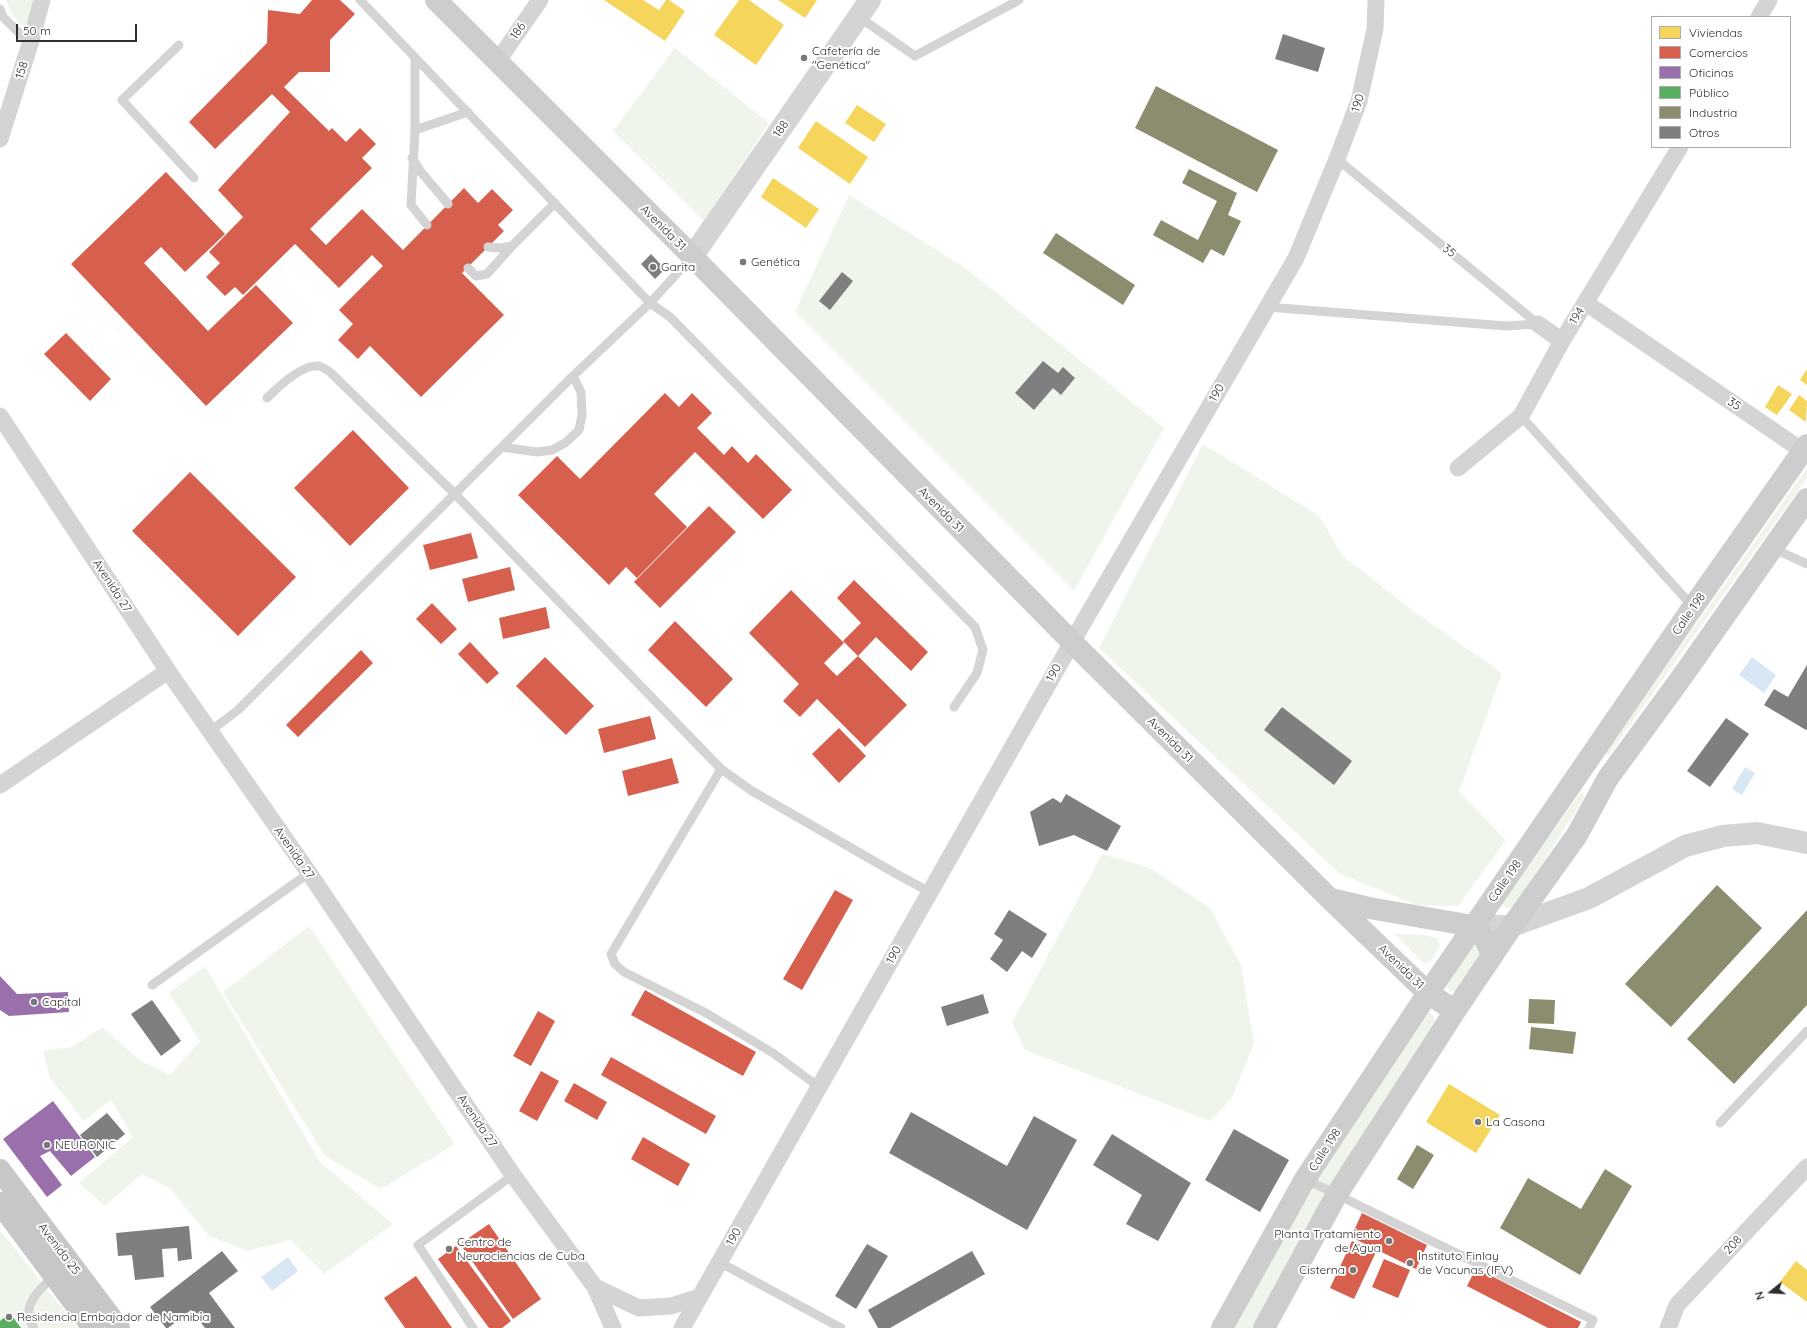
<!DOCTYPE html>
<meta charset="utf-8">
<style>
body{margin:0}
#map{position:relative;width:1807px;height:1328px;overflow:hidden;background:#fff;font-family:Quicksand,sans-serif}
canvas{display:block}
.legend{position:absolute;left:1651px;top:16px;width:140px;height:132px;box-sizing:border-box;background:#fff;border:1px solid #acacac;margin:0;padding:5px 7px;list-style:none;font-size:12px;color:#2f2f2f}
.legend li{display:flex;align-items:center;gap:8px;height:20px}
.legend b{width:20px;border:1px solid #acacac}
.north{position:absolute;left:1751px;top:1272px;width:40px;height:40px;-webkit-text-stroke:3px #fff;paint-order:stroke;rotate:252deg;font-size:11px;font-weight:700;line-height:16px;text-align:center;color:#2f2f2f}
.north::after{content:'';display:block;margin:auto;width:14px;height:18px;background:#2f2f2f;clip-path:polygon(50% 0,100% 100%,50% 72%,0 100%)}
.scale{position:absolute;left:16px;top:24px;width:121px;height:18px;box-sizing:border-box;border:2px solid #2f2f2f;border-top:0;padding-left:5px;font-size:12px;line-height:14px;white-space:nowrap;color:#2f2f2f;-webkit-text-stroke:3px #fff;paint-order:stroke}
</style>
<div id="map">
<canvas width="1807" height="1328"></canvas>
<ul class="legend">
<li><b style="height:11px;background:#f6d55c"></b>Viviendas</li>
<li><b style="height:11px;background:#d6604d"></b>Comercios</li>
<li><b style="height:11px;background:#9970ab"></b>Oficinas</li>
<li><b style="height:11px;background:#5aae61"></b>Público</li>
<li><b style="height:11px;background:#8c8c6e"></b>Industria</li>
<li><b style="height:11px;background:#7f7f7f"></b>Otros</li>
</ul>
<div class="north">N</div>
<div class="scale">50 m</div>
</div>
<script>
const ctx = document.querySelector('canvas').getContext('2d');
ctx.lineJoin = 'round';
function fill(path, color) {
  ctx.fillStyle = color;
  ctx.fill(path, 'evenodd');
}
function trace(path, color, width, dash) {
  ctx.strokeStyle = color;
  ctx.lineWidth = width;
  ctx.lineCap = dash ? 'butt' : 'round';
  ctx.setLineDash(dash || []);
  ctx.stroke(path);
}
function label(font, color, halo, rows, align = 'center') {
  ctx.font = font + ' Quicksand,sans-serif';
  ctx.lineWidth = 4;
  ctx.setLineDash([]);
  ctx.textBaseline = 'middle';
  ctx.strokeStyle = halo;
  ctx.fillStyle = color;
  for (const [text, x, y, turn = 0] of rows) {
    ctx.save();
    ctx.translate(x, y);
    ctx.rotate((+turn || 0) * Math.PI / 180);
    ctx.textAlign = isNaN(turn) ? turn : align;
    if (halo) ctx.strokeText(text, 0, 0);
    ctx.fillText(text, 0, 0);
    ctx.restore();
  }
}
const green = new Path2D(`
 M6,0h31l-8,32c-11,-8 -19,-19 -23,-32z
 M675,48l94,75 -65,98 -91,-90z
 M849,195l119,75 196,158 -90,163 -279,-279z
 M1203,444l116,72 23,39 67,53 93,65 -43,119 47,48 -48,66 -41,-1 -77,-31 -241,-226z
 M1807,468v10l-199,278 -3,-3z
 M1581,792l4,4 -70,111 -7,1 -5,-2v-4z
 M1102,854l48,14 60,40 31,57 13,78 -22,55 -22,23 -185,-71 -13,-27z
 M309,926l146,218 -74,45 -56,-33 -102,-164z
 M1395,934l29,1 13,3 3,8 -9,15 -7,3z
 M1473,946l6,1 1,8 -23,36 -5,1 -5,-5v-6z
 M205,966l115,196 73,62 -69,50 -33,-34 -43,11 -39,-15 -39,-48 -28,-14 -37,32 -26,-23 54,-46 -22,-37 -27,21 -34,-43 -7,-27 29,-4 30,-20 39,34 29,14 30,-34 -31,-48z
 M1428,1012l5,3 3,9 -107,166 -76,138h-20l82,-147z
 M0,1230l78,98h-78z`);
const water = new Path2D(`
 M1752,657l24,18 -12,18 -25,-18z
 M1745,767l10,6 -13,22 -10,-6z
 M288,1257l10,14 -26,20 -11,-14z`);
const homes = new Path2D(`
 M604,0h39l16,10 7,-10h3l16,11 -20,30z
 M739,0h10l35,25 -28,40 -42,-30z
 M778,0h39l-12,18z
 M857,105l29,19 -12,18 -29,-19z
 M816,121l52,36 -18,27 -52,-36z
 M773,178l46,31 -13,19 -45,-31z
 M1807,369v16l-7,-5z
 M1778,385l14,9 -15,21 -12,-8z
 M1799,395l8,6 -1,21 -17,-12z
 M1449,1084l51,31 -24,38 -50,-31z
 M1796,1261l11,9v32l-27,-20z`);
const shops = new Path2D(`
 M312,0h28l15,14 -25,26v32h-31l-15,15 45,44 3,-3 14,14 14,-14 16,16 -14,14 10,10 -62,61 16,16 36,-36 41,41 61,-62 14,15 14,-14 21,21 -15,15 6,6 -42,42 42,42 -83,82 -51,-51 -12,13 -20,-19 15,-16 -14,-14 44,-44 -11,-11 -33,33 -44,-44 -52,51 -8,-8 -10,9 -19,-19 14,-14 -11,-11 34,-35 -25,-27 72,-78 -18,-18 -57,55 -26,-27 78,-79 1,-33 32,4z
 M166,172l59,62 -40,38 -24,-25 -17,16 64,68 48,-46 37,38 -87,83 -135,-142z
 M66,333l45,46 -21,22 -46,-47z
 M665,393l14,14 13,-14 20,20 -15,15 27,27 8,-9 16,17 8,-9 36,36 -29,29 -68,-67 -41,42 33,33 -50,51 -11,-11 -17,18 -91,-90 39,-39 23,23z
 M353,430l56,58 -59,58 -56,-58z
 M190,472l106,105 -58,59 -106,-105z
 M709,506l27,26 -76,76 -26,-26z
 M471,533l7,25 -48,12 -7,-25z
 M510,567l5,23 -47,12 -6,-23z
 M854,580l74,72 -17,19 -35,-34 -18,19 -15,-15 18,-18 -24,-25z
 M791,590l53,53 -20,20 13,13 21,-20 49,49 -42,42 -48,-48 -17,18 -17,-16 16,-17 -50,-51z
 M432,603l25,26 -16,15 -25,-25z
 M546,607l4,21 -47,11 -4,-21z
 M675,621l58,58 -27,28 -58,-57z
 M470,642l29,31 -12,11 -29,-30z
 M361,650l12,13 -75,74 -12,-12z
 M545,657l49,49 -28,29 -50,-49z
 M650,716l6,23 -52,14 -6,-24z
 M839,728l27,28 -27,27 -27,-29z
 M672,758l7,25 -51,13 -6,-25z
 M835,890l18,10 -51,90 -19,-11z
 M645,990l111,62 -13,24 -112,-61z
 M538,1011l17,10 -24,45 -18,-10z
 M611,1057l105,59 -10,18 -105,-59z
 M541,1071l18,10 -22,40 -18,-10z
 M574,1083l33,19 -10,18 -33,-19z
 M643,1137l47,27 -12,22 -47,-27z
 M1362,1213l65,32 -11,24 -65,-32z
 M489,1224l52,75 -28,20 -53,-75z
 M1352,1241l24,11 -22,47 -24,-11z
 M456,1246l55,75 -9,7h-13l-51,-69z
 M1384,1259l26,11 -12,28 -26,-11z
 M1476,1268l105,54 -3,6h-30l-81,-42z
 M416,1276l36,52h-47l-21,-30z`);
const offices = new Path2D(`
 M0,976l17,18 51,-2 1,20 -60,4 -9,-6z
 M53,1101l42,56 -24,19 -21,-25 -10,5 22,29 -15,12 -44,-58z`);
const public = new Path2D(`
 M10,1313l11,15h-21v-7z`);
const industry = new Path2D(`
 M1156,86l122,64 -21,42 -122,-64z
 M1189,169l48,24 -9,22 13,6 -17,35 -13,-7 -8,14 -50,-28 8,-15 37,20 19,-39 -35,-18z
 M1056,233l79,52 -12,20 -80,-52z
 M1717,885l45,43 -91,99 -46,-43z
 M1807,910v95l-73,79 -47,-45z
 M1529,999l26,1 -1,24 -26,-1z
 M1531,1027l45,5 -3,22 -44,-5z
 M1417,1145l17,10 -21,34 -16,-10z
 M1605,1169l27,17 -52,89 -80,-47 28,-50 53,31z`);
const building = new Path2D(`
 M1283,34l42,14 -7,24 -43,-13z
 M651,254l14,15 -10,10 -14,-15z
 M842,272l11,9 -23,29 -11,-9z
 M1043,361l15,12 5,-6 12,11 -14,17 -8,-7 -19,22 -19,-17z
 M1807,665v64l-1,1 -42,-25 10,-16 14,8z
 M1282,707l70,54 -18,24 -70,-55z
 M1726,718l23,16 -39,53 -23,-16z
 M1066,794l55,32 -14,25 -33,-16 -35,11 -9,-34 23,-14 8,5z
 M1009,910l38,24 -15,24 -10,-7 -15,21 -17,-13 13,-19 -9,-6z
 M983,994l6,19 -42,13 -6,-19z
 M152,1000l29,41 -20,15 -30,-42z
 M911,1112l96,54 27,-50 43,24 -50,90 -138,-77z
 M107,1113l18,21 -28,23 -17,-22z
 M1234,1129l55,31 -29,52 -55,-32z
 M1112,1134l79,49 -33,58 -32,-17 16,-29 -49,-30z
 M189,1226l3,33 -14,2 -1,-13 -15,1 2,28 -29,3 -3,-25 -14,1 -2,-23z
 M867,1244l21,12 -32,53 -21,-13z
 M222,1251l16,20 -29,22 26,35h-30l-14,-18 -23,18h-2l-16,-21z
 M972,1251l13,23 -95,54h-12l-10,-18z`);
const service = new Path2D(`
 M360,0l290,303 20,14 305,310 8,23 -6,23 -23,34
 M0,9l3,8 27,27
 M859,17l56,39 104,-56
 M179,45l-57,55 72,78
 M415,57v73l-4,75 16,20
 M415,130l53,-18
 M412,158l9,14 27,32
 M1337,159l201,165
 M488,247l12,1 12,-2
 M468,268l8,8 11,-2 25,-28 43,-43
 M1267,307l239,19 32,-2
 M267,398c10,-10 35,-34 52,-32 4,1 8,4 11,6l125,122 266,275 31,22 148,85 30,16
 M1521,416l172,191
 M502,447l35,5 15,-2 13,-7 14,-13 3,-15 -1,-23 -8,-16
 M1772,548l35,16
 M209,732l29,-22 335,-334 77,-73 42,-46
 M721,769l-110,185 4,10 9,8 82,41 67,40 46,34
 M152,985l157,-112
 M1720,1123l87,-92
 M1305,1179l288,141 -4,8
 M719,1262l122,66
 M34,1328c-15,-21 5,-38 20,-52
 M473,1328l-55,-83 95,-70`);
const minor = new Path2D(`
 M1759,17l10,-17
 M497,62l43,-62
 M0,139l30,-95 12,-44
 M1586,303l217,148
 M1538,324l24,17
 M0,416l168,255 141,202 204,302 82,112 18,41
 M1458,468l63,-52 41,-75 118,-194
 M0,785l168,-114
 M595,1287l44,21 32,-2 28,-9
 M682,1328l401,-705 213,-365 41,-99 22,-58 16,-72 1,-29
 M1668,1328l9,-23 130,-138`);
const tertiary = new Path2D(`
 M692,257l178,-257
 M1473,926h39l77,-28 96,-52 38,-10 34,-3 50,10`);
const secondary = new Path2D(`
 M436,0l240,240 396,402 258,257 98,94 27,18
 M1331,899l38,9 104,18 12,13 7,16
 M1222,1328l83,-149 123,-186 265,-386 114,-162
 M1264,1328l73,-134 118,-183 57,-85 65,-91 31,-57 71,-97 128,-182`);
const primary = new Path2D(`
 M0,1170l119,158
 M0,1203l93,125`);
const markers = [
 [804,58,4,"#787878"],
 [743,262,4,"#787878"],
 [653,267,4,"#787878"],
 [34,1002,4,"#787878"],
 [1478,1122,4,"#787878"],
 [47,1145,4,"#787878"],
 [1389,1241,4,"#787878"],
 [449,1249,4,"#787878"],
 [1410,1263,4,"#787878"],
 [1353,1270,4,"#787878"],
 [9,1317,4,"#787878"]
];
const streetNames = [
 ["186",518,31,-55],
 ["158",22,70,-72],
 ["190",1358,103,-73],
 ["188",781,129,-55],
 ["Avenida 31",663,228,45],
 ["35",1449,251,39],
 ["194",1577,316,-58],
 ["190",1217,393,-60],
 ["35",1734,404,34],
 ["Avenida 31",941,510,45],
 ["Avenida 27",112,586,57],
 ["Calle 198",1689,614,-55],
 ["190",1054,673,-60],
 ["Avenida 31",1170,740,45],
 ["Avenida 27",294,853,55],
 ["Calle 198",1505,881,-55],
 ["190",894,955,-60],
 ["Avenida 31",1401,967,44],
 ["Avenida 27",477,1121,56],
 ["Calle 198",1325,1150,-57],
 ["190",734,1237,-60],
 ["208",1733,1245,-47],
 ["Avenida 25",59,1249,53]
];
const poiNames = [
 ["Cafetería de",812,51],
 ["\"Genética\"",812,65],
 ["Genética",751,262],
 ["Garita",661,267],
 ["Capital",42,1002],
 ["La Casona",1486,1122],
 ["NEURONIC",55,1145],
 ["Planta Tratamiento",1381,1234,"right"],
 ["de Agua",1381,1248,"right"],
 ["Centro de",457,1242],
 ["Neurociencias de Cuba",457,1256],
 ["Instituto Finlay",1418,1256],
 ["de Vacunas (IFV)",1418,1270],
 ["Cisterna",1345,1270,"right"],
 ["Residencia Embajador de Namibia",17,1317]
];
fill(green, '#f0f5ec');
fill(water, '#d8e7f3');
fill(homes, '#f6d55c');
fill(shops, '#d6604d');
fill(offices, '#9970ab');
fill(public, '#5aae61');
fill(industry, '#8c8c6e');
fill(building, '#7f7f7f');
trace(service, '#d4d4d4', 9);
trace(minor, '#d4d4d4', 17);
trace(tertiary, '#d4d4d4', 22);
trace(secondary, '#cdcdcd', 22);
trace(primary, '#c7c7c7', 22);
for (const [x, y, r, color] of markers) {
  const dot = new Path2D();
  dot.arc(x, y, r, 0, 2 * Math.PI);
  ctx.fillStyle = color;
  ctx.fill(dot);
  trace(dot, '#fff', 1.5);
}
label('12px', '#2f2f2f', '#fff', streetNames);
label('12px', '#2f2f2f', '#fff', poiNames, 'left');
</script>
